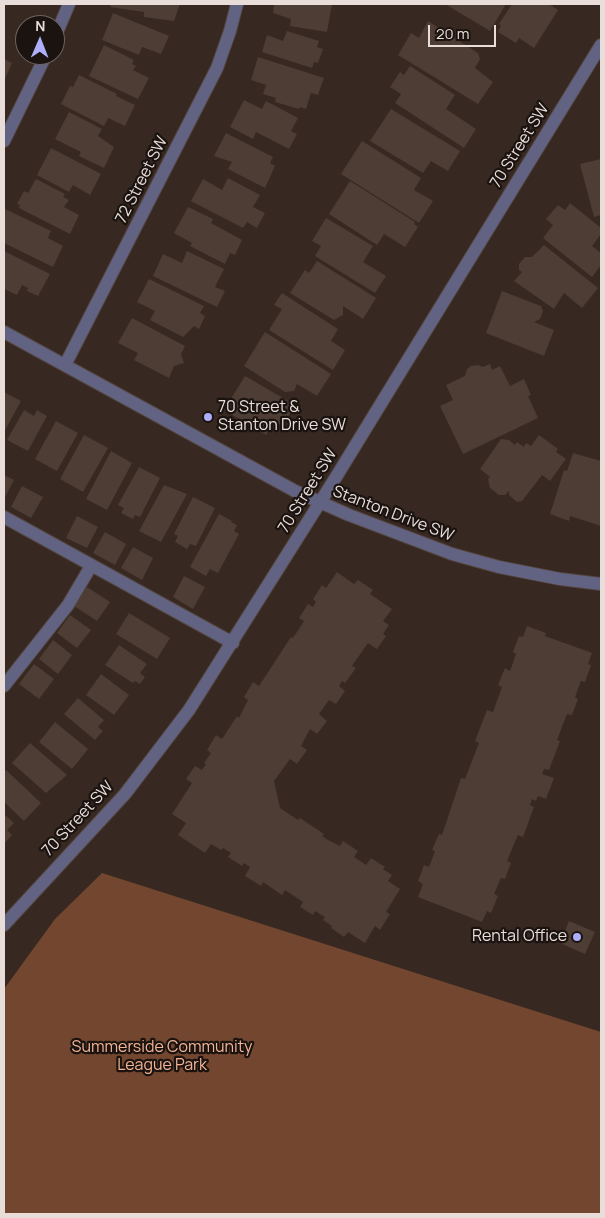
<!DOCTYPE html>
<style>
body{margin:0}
#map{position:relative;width:605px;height:1218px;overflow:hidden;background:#372821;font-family:Manrope,sans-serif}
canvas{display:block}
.frame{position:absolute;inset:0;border:5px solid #e8ddd9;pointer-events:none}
.north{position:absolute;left:15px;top:15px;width:50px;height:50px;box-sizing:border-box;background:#1a130f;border:1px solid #6c6460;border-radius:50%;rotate:1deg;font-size:14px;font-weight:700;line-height:20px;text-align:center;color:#e8ddd9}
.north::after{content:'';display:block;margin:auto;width:18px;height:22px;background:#aeaefa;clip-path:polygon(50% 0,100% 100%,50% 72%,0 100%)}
.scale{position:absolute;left:428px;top:25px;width:68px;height:22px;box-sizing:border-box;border:2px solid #e8ddd9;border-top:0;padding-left:6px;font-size:15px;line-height:18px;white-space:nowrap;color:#e8ddd9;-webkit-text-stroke:4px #1a130f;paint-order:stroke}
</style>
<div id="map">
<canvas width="605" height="1218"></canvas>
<div class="frame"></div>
<div class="north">N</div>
<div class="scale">20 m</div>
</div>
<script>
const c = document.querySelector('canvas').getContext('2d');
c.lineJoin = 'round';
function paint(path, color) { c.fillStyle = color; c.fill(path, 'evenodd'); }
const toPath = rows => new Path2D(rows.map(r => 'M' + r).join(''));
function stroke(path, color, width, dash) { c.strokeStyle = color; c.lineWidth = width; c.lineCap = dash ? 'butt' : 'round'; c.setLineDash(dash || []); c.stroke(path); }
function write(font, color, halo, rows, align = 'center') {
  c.font = font + ' Manrope,sans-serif'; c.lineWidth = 4.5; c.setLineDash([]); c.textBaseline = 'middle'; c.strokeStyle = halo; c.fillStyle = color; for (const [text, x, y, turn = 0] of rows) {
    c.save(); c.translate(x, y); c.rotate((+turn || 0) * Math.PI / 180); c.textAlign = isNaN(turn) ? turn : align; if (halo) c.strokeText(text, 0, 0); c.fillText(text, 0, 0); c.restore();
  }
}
paint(toPath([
 [102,873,601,1032,601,1214,4,1214,4,989,55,919]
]), '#73462f');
paint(toPath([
 [111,4,180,4,174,21,144,17,144,12,110,7],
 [274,4,332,4,327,32,290,26,291,19,273,13],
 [445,4,506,4,490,31],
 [512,4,549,4,558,10,534,48,519,38,516,43,498,32,501,26,499,24],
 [113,13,169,36,161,54,142,47,139,55,102,40],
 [428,21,478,53,480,59,475,68,493,82,478,104,398,55,411,33,419,38],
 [287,31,319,41,317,47,323,49,318,63,314,62,312,68,262,52,267,35,283,41],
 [104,45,134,60,132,64,136,66,133,70,149,78,138,99,89,76],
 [258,57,324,78,318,95,311,93,306,109,300,107,299,109,275,102,276,98,263,94,266,85,251,80],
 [4,59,12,63,4,81],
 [410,66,455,95,446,109,476,129,464,148,395,103,401,94,390,87,400,72,404,75],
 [79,75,117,94,116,96,135,105,125,126,108,118,104,126,61,104,70,86,73,87],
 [244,100,262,109,266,101,298,118,291,131,297,134,289,149,256,132,253,139,230,127],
 [391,109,460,151,448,171,431,161,423,173,370,141],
 [69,112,102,129,98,136,114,147,104,168,79,156,81,152,55,139],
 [226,133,273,157,270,163,275,166,265,188,228,169,232,162,214,156],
 [362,141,421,178,414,190,433,201,419,223,341,174],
 [51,148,101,174,90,195,73,185,69,192,37,175],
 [601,159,601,215,594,217,580,164],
 [228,178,260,195,253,207,265,213,257,228,247,222,243,228,191,201,203,179,222,190],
 [36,179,65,194,63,197,69,200,64,207,79,215,70,234,19,208,20,205,17,204,24,191,28,193],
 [350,181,415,222,414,224,418,227,405,247,384,234,377,245,329,214],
 [570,203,601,228,601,234,592,246,601,253,601,265,592,277,543,238,553,225,546,219,558,205,565,210],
 [188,207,213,219,211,223,242,240,235,255,230,253,225,264,190,246,192,243,174,233],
 [5,209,51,231,48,238,63,246,53,267,4,243],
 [326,218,373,246,363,262,386,276,375,293,315,256,321,246,312,241],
 [544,245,598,288,582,308,564,293,554,309,514,281,522,272,519,270,519,264,525,257,532,257],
 [4,251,50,274,38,296,27,291,28,288,22,285,17,295,4,289],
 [187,251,224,269,215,287,225,291,217,307,153,276,163,254,182,263],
 [317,261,376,298,363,319,343,306,343,315,334,320,290,293,305,270,309,273],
 [149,279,204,306,200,313,205,316,199,329,194,326,183,337,150,320,155,311,137,302],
 [502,291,541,306,543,311,540,319,534,322,554,330,544,356,486,333],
 [282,293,338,329,331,341,345,350,333,370,269,330,282,309,274,305],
 [132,318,185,346,181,354,184,363,174,366,169,378,134,360,138,353,118,343],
 [265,332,331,374,317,396,297,384,294,391,285,392,244,366],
 [490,364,492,370,500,366,510,386,524,379,531,395,528,396,538,418,463,454,440,406,453,400,446,385,465,376,467,369,471,366,478,365,483,367],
 [245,376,295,405,283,425,273,423,266,435,224,410],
 [4,392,21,401,4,432],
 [24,410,34,416,37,410,47,416,28,451,7,440],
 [56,421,78,433,57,471,35,459],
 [84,435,108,448,83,492,60,479],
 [539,435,558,449,556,452,566,459,550,481,542,475,522,501,517,502,509,495,509,491,505,495,499,495,490,488,488,479,490,477,480,469,501,439,509,440,515,445,517,442,524,447,526,443,531,446],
 [111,451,132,463,107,510,86,499],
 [573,453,601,461,601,526,570,516,569,521,550,514,564,470,567,471],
 [139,467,160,478,140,517,135,515,133,519,121,513,124,508,118,505],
 [4,475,14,480,4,499],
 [164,485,187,494,161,542,139,531],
 [22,486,43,497,31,518,11,507],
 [193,497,215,508,196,546,190,544,187,549,175,542,178,536,174,534],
 [219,514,232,521,231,522,237,525,234,531,239,534,218,573,210,569,206,576,190,567],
 [77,516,98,527,87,548,66,538],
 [105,532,126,544,115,565,93,553],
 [133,547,153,558,142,580,121,568],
 [337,572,354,584,358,580,373,590,370,594,392,609,383,621,389,625,383,634,386,636,377,649,368,643,352,666,356,668,345,683,342,681,339,686,345,691,336,704,329,700,319,714,327,721,317,734,310,729,301,746,307,750,297,764,290,759,274,781,280,808,298,820,300,818,324,834,322,836,328,840,340,846,343,841,358,851,354,857,366,865,371,858,385,867,383,869,392,875,388,881,400,889,386,912,390,914,380,930,375,926,365,943,348,932,344,937,331,928,332,926,323,920,325,917,315,911,313,915,300,907,303,902,285,890,282,895,263,882,261,886,245,876,250,867,244,863,242,866,228,857,231,853,223,848,221,850,211,844,205,853,178,835,186,823,172,814,192,783,186,779,195,766,202,770,206,764,204,763,211,753,207,750,216,735,222,739,237,716,239,718,248,700,244,697,253,682,259,686,291,637,293,638,304,621,299,618,308,604,313,607,316,602,313,599,322,585,326,588],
 [184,576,205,587,193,609,173,597],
 [87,587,110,602,97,621,74,606],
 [129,613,170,638,157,659,116,634],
 [70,615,91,630,77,648,57,633],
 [527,626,546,633,545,636,592,653,588,664,591,665,585,682,581,681,575,697,578,699,572,715,567,714,557,740,560,741,549,770,544,769,542,774,554,778,546,799,538,796,536,801,532,799,530,805,534,807,523,837,518,835,507,861,511,863,505,879,501,878,494,894,498,896,491,913,487,911,482,922,418,897,423,884,418,881,424,865,429,867,435,851,432,850,439,834,442,835,461,778,465,779,479,743,475,741,487,710,493,712,502,687,498,685,505,668,510,671,516,654,513,652,519,636,523,637],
 [53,640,72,655,58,674,39,659],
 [119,645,147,664,140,673,145,677,140,684,135,681,133,683,105,665],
 [34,664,54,679,39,699,19,684],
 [101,674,129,695,114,715,86,695],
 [78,698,104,720,98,727,103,731,95,740,64,714],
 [55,722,88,749,72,769,39,742],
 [30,743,67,775,46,793,12,763],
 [6,770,41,803,24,821,4,802,4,773],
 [4,814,14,823,7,830,12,835,4,844],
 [569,921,595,932,585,954,560,943]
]), '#4d3d35');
const minor = toPath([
 [55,37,69,4],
 [4,141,46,55],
 [4,332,295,491,349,515,452,554,499,567,560,579,601,584],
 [65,365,217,68,230,31,237,4],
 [4,517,233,643],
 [4,686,68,605,91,566],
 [4,925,125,794,189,710,336,477,601,45]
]);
stroke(minor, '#53453e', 14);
stroke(minor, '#626383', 12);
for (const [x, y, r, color] of [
 [208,417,5,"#aeaefa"],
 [577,937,5,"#aeaefa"]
]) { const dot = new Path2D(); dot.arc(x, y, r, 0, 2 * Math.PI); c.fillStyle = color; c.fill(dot); stroke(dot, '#1a130f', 2); }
write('16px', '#e8ddd9', '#1a130f', [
 ["70 Street SW",520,146,-58],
 ["72 Street SW",142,180,-63],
 ["70 Street SW",308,491,-58],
 ["Stanton Drive SW",393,514,21],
 ["70 Street SW",78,819,-47]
]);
write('16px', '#e8ddd9', '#1a130f', [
 ["70 Street &",218,408],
 ["Stanton Drive SW",218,426],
 ["Rental Office",567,937,"right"]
], 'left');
write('16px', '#f3b395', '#1a130f', [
 ["Summerside Community",162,1048],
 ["League Park",162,1066]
]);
</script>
